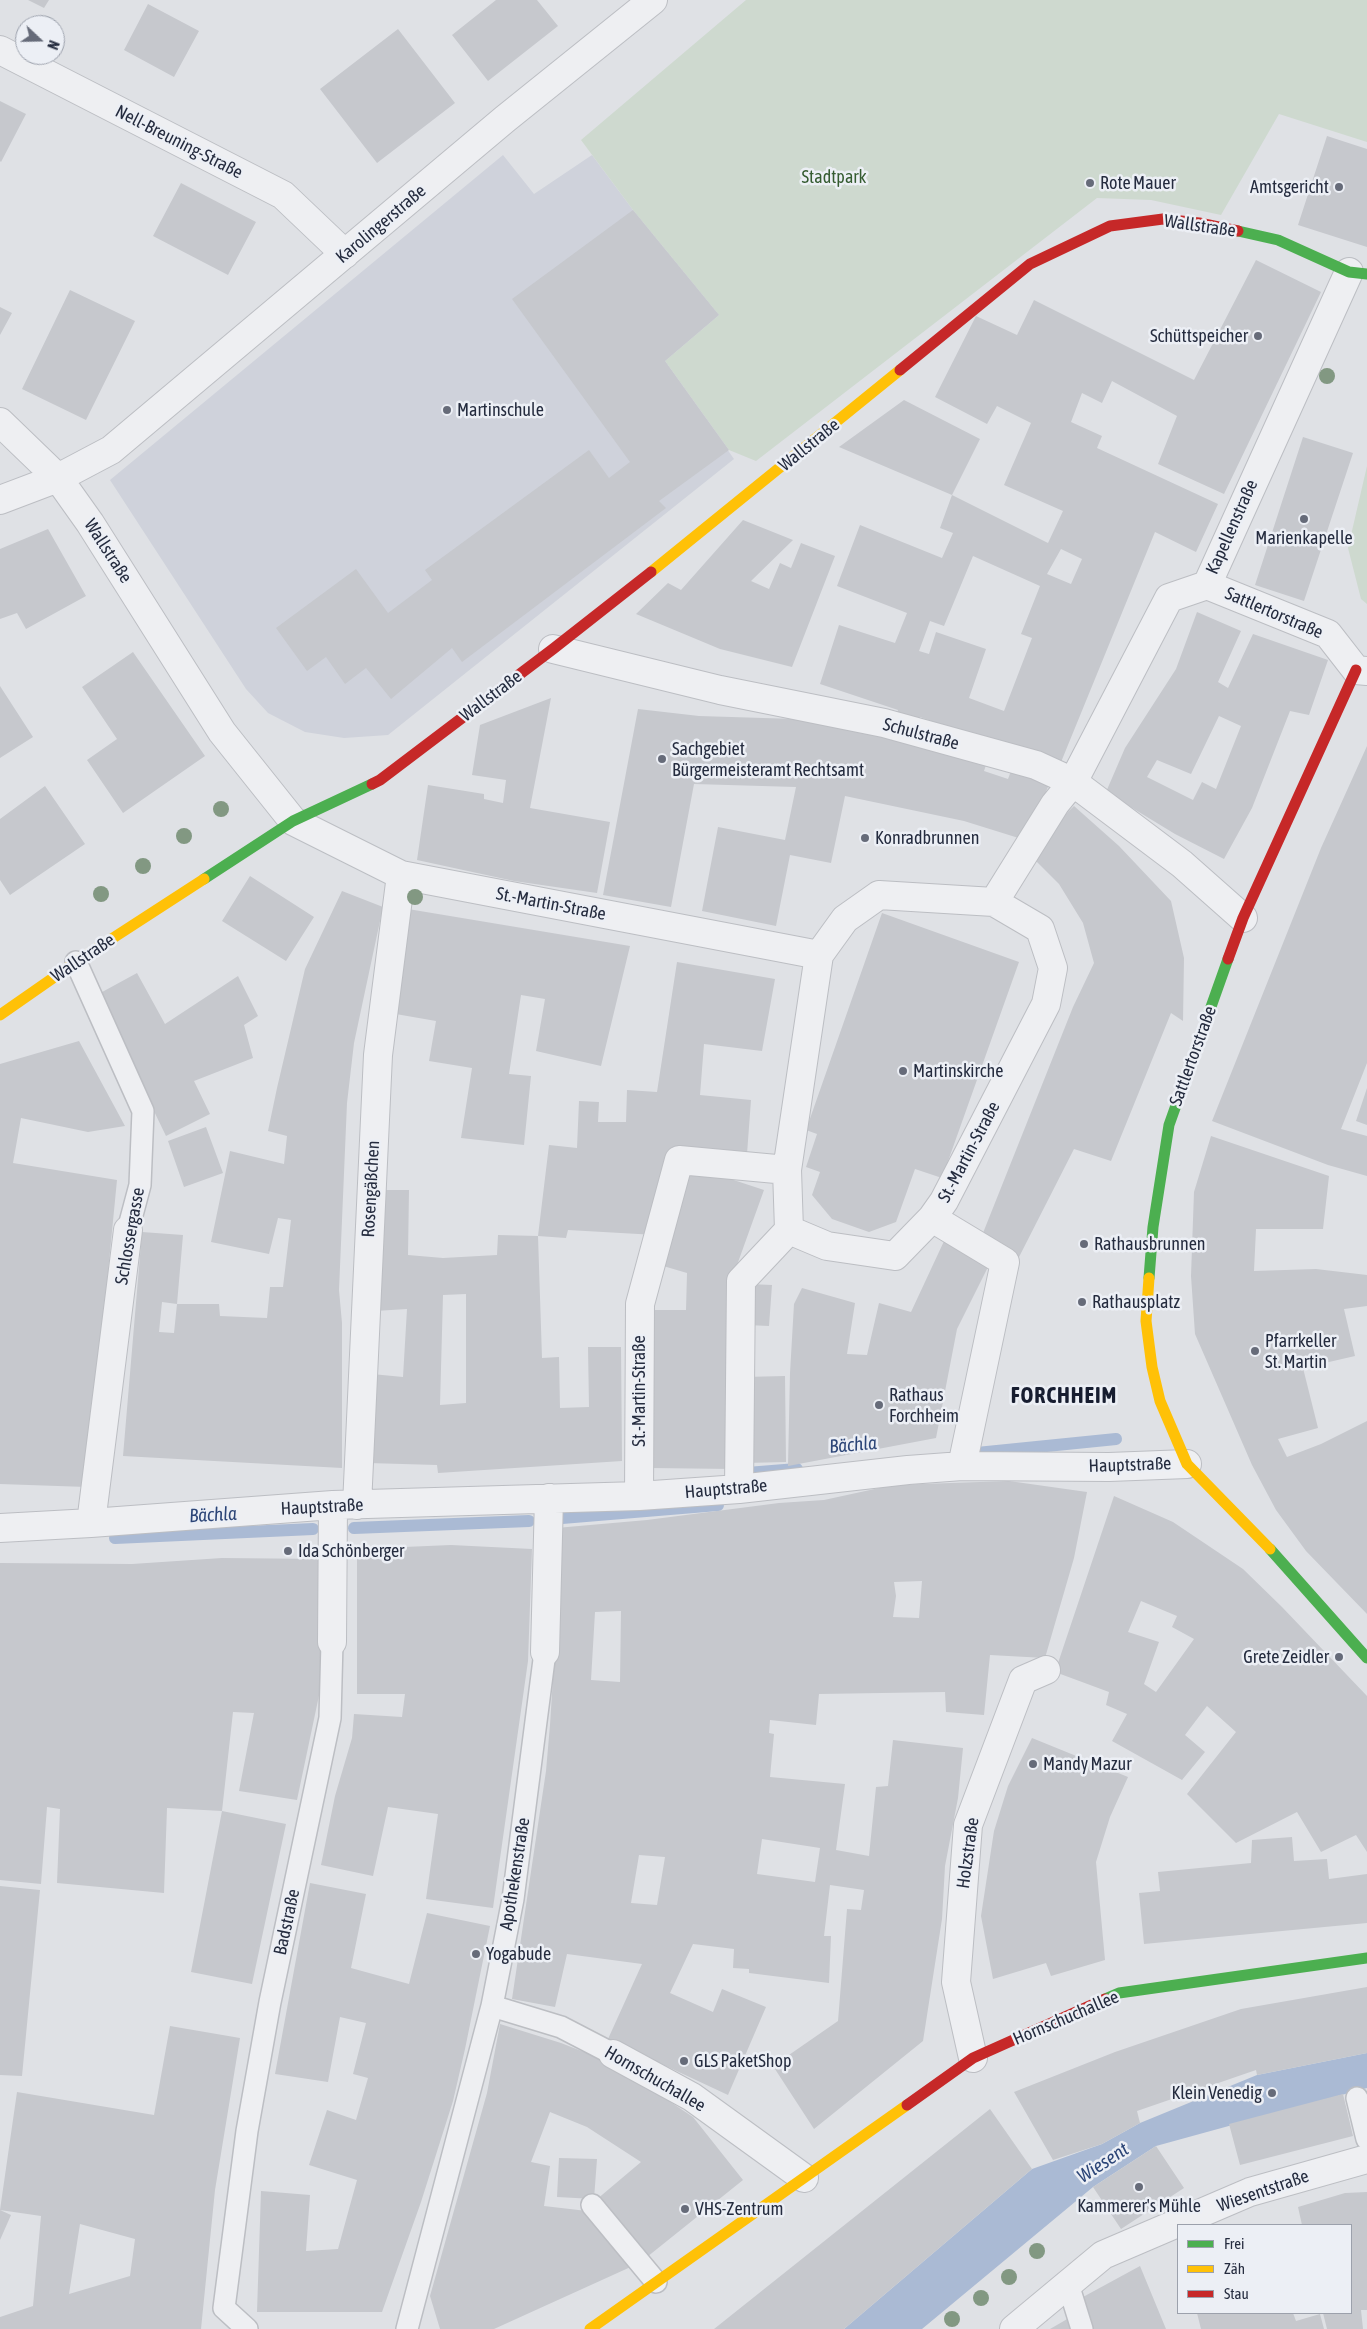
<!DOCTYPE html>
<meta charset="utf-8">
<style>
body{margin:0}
#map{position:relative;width:1367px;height:2329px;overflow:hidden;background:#dfe1e5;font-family:"Asap Condensed",sans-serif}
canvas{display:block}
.legend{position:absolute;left:1177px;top:2224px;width:175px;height:90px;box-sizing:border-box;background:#eceff5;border:1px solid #9ca1ac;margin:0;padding:6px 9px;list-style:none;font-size:15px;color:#252c3f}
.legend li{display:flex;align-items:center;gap:10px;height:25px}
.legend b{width:25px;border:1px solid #9ca1ac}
.north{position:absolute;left:15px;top:15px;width:50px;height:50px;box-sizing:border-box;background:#eceff5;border:1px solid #9ca1ac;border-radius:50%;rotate:111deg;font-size:14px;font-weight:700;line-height:20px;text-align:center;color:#252c3f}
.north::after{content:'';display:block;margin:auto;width:18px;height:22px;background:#666b79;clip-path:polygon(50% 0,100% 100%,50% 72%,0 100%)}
</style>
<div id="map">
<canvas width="1367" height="2329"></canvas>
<ul class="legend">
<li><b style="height:6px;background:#4caf50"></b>Frei</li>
<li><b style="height:6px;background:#ffc107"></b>Zäh</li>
<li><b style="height:6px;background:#c62828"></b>Stau</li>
</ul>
<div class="north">N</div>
</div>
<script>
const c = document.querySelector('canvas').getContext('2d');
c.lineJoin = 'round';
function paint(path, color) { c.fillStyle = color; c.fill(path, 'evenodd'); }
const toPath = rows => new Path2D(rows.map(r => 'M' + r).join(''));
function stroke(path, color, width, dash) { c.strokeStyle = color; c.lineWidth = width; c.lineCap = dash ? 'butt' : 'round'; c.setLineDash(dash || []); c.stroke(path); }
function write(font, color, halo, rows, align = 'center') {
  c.font = font + ' "Asap Condensed",sans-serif'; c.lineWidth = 5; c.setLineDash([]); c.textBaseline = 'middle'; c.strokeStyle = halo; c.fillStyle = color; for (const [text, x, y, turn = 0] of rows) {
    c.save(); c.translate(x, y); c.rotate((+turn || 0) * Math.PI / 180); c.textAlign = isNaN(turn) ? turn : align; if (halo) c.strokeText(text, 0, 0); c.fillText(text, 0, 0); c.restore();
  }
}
paint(toPath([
 [503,155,534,194,592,155,633,210,719,315,665,361,734,459,388,735,344,738,305,732,268,713,246,689,110,480]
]), '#cfd2db');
paint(toPath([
 [746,0,1367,0,1367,142,1279,114,1221,215,1151,200,1097,198,756,461,729,450,665,361,719,315,633,210,581,140],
 [1367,466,1367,604,1361,599,1348,548]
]), '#ced9cf');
paint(toPath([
 [1367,2053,1367,2088,1156,2146,1093,2187,922,2329,844,2329,1032,2169,1102,2144,1140,2123,1257,2075]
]), '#aabad4');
stroke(toPath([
 [967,1454,1116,1439],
 [747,1473,797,1469],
 [562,1518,718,1505],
 [354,1528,529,1521],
 [115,1538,313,1529]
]), '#aabad4', 12);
paint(toPath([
 [28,0,49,0,44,8],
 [496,0,537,0,558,26,488,81,452,35],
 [148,4,199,31,174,77,124,50],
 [398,29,455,103,377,163,320,89],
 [0,101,26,114,1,162,0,161],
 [1327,136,1367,149,1367,247,1298,225],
 [181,183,256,222,228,275,153,236],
 [633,210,719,315,665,361,729,450,659,501,666,508,462,662,452,648,391,699,366,668,345,684,326,657,307,671,276,628,356,569,388,613,432,580,425,570,589,450,609,478,630,462,512,299],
 [1256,260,1321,292,1224,494,1158,464,1177,416,1112,381,1102,403,1082,393,1071,422,1102,436,1097,448,1218,504,1196,552,1155,532,1059,767,920,717,912,743,987,762,984,771,1008,779,1011,771,1051,780,1025,840,964,821,845,796,831,863,790,855,776,926,702,911,718,827,785,840,796,787,694,784,671,907,603,895,638,709,699,716,796,719,890,737,898,710,820,684,839,625,895,643,907,613,837,586,860,525,942,558,953,533,940,528,952,495,1048,543,1063,511,1004,485,1031,423,997,406,987,424,935,397,976,316,1017,335,1034,300,1194,380],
 [1061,549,1082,559,1071,584,1047,574],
 [973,556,1040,586,1021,634,1032,638,1004,711,969,698,986,649,936,632,929,654,919,651,930,621,944,626],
 [70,290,135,321,86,420,22,389],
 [0,307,12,313,0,335],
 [904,400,980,439,952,495,839,447],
 [1303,437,1353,453,1304,601,1255,585],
 [743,520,793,540,751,581,769,589,780,563,791,568,801,543,835,556,792,667,720,649,636,614,668,583,681,590],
 [48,529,86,596,26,629,17,613,0,619,0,549],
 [1197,612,1241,631,1218,682,1228,688,1253,634,1328,660,1309,715,1290,711,1252,808,1224,859,1175,834,1106,792,1125,748,1176,669],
 [1219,716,1241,726,1216,789,1202,782,1193,800,1147,777,1157,760,1191,774],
 [133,652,205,756,123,813,87,760,117,739,82,687],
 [0,686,33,737,0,758],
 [551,698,530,808,610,822,597,893,514,881,417,860,428,785,484,794,484,799,503,803,506,780,472,775,480,725],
 [1367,746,1367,1063,1341,1129,1367,1136,1367,1176,1328,1165,1212,1121,1321,848],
 [45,786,85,844,10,895,0,880,0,819],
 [1074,806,1119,846,1171,901,1184,958,1183,1021,1171,1013,1111,1161,1074,1149,1018,1259,979,1243,1073,1007,1094,963,1083,923,1059,884,1027,852],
 [250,876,314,917,286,961,222,921],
 [342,891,383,907,354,1043,347,1103,339,1290,342,1323,342,1468,123,1456,142,1232,183,1235,177,1304,162,1302,159,1332,174,1333,177,1304,219,1304,220,1316,267,1318,270,1287,283,1287,291,1220,278,1218,269,1254,211,1242,230,1151,284,1164,287,1136,268,1131,277,1088,305,969],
 [408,909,630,946,601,1066,536,1051,545,999,521,995,509,1074,531,1076,524,1145,461,1138,472,1068,429,1061,436,1021,390,1013],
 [882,913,1019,962,942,1178,915,1169,896,1222,869,1232,832,1219,812,1195,820,1172,806,1167,817,1134,806,1130],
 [677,962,775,979,762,1051,704,1044,700,1095,751,1100,747,1154,667,1156,656,1235,568,1230,566,1238,538,1236,549,1145,577,1148,579,1101,599,1102,598,1122,626,1122,627,1090,657,1092],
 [137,973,165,1024,238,976,258,1016,244,1025,253,1058,194,1081,210,1114,166,1136,136,1074,93,997],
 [79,1041,125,1126,88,1132,21,1118,13,1163,117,1180,87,1487,0,1484,0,1064],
 [1367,1088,1367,1125,1356,1121],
 [206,1127,223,1173,184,1187,168,1141],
 [1211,1136,1329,1176,1323,1229,1256,1229,1254,1271,1316,1269,1367,1275,1367,1306,1344,1309,1355,1356,1303,1368,1318,1428,1278,1439,1287,1457,1321,1444,1367,1421,1367,1614,1306,1551,1276,1510,1252,1465,1195,1334,1191,1276,1194,1192],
 [688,1165,764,1190,732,1279,733,1469,651,1468,653,1310,686,1310,687,1273,653,1263],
 [378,1190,409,1190,408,1255,443,1258,497,1255,498,1235,538,1236,542,1358,559,1357,560,1408,589,1407,588,1347,621,1347,622,1461,438,1473,437,1465,368,1463,372,1374,403,1377,407,1309,375,1311],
 [466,1294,466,1403,440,1405,443,1295],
 [945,1239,992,1259,957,1329,936,1438,788,1466,790,1373,794,1304,802,1288,855,1303,847,1354,867,1355,879,1303,911,1312],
 [749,1284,772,1285,769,1326,747,1325],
 [785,1376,786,1462,745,1463,744,1377],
 [1009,1481,1087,1492,1074,1558,1045,1658,990,1655,984,1715,946,1712,945,1692,819,1694,816,1725,770,1720,769,1733,774,1734,770,1777,845,1784,836,1850,869,1856,876,1787,888,1786,893,1740,963,1748,958,1798,945,1866,942,1919,923,2041,814,2129,773,2066,838,2021,847,1909,861,1910,864,1890,830,1885,824,1936,831,1936,829,1983,749,1973,749,1969,733,1968,734,1949,693,1944,670,1993,713,2012,722,1989,766,2007,728,2095,608,2039,642,1964,567,1954,555,2007,512,1999,546,1771,550,1725,557,1615,556,1528,647,1520,779,1503,824,1500,893,1485],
 [922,1581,919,1618,893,1617,896,1596,894,1582],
 [621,1611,620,1682,591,1680,595,1612],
 [762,1839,820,1848,815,1882,757,1874],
 [639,1855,665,1857,657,1905,631,1903],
 [1114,1496,1173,1522,1243,1569,1282,1607,1367,1696,1367,1852,1356,1835,1321,1852,1297,1812,1236,1843,1187,1794,1236,1732,1207,1706,1185,1735,1205,1752,1182,1780,1112,1741,1127,1714,1106,1705,1109,1692,1055,1672],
 [1141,1601,1177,1616,1172,1627,1194,1639,1156,1692,1144,1684,1159,1642,1128,1632],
 [451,1545,532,1549,528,1661,493,1908,426,1899,438,1814,388,1807,373,1876,321,1865,335,1796,352,1738,354,1714,402,1717,405,1694,357,1694,357,1549],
 [222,1558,324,1559,321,1686,297,1800,239,1791,254,1713,233,1712,222,1811,286,1824,252,1984,191,1972,222,1811,167,1808,164,1893,57,1883,60,1809,47,1807,41,1884,0,1880,0,1563,132,1564],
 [1032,1738,1128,1777,1110,1817,1096,1862,1105,1960,1051,1976,1046,1963,993,1979,981,1916,994,1831,1008,1786],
 [1292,1837,1294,1861,1327,1859,1329,1879,1367,1874,1367,1923,1144,1944,1139,1893,1160,1891,1158,1872,1251,1863,1252,1840],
 [310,1883,366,1894,351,1968,409,1984,427,1913,490,1926,465,2049,453,2101,421,2202,382,2312,257,2312,261,2191,310,2195,306,2251,338,2249,357,2180,309,2165,327,2110,356,2120,368,2078,353,2074,366,2023,340,2017,328,2082,275,2074],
 [0,1886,40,1890,22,2076,0,2075],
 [1367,1987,1367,2053,1257,2075,1256,2070,1137,2111,1140,2123,1102,2144,1053,2160,1014,2092,1115,2052,1241,2009],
 [500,2024,561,2043,612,2063,693,2117,743,2180,642,2261,596,2200,641,2162,587,2127,550,2112,531,2162,550,2166,544,2206,587,2211,635,2265,494,2329,440,2329,430,2296,487,2093],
 [170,2026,240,2038,215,2190,201,2329,0,2329,0,2317,33,2306,41,2216,0,2210,17,2092,154,2115],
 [80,2224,135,2239,130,2276,69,2294],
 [1343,2094,1353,2136,1240,2165,1229,2124],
 [990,2109,1032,2169,844,2329,714,2329],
 [1156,2146,1184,2188,1121,2229,1093,2187],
 [559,2158,597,2159,594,2199,557,2197],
 [1367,2192,1367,2310,1361,2310,1363,2329,1327,2329,1323,2313,1351,2313,1351,2225,1302,2225,1298,2207,1345,2193],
 [0,2210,11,2215,0,2240],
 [1140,2266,1166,2329,1093,2329,1083,2297],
 [1197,2313,1293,2313,1296,2321,1320,2314,1324,2329,1201,2329],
 [1069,2318,1072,2329,1050,2329]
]), '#c6c8cd');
const lane = toPath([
 [76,962,143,1111,140,1185,128,1230],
 [492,2006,561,2027,613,2054],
 [1357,2098,1367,2139],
 [592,2205,656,2282],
 [1068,2284,1082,2329],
 [247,2329,224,2308,247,2131,270,2002,330,1718,332,1642],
 [407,2329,492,2006,513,1899,545,1652]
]);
const street = toPath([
 [0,50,283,195,345,254],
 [0,422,58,478,90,523,222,732,293,821,401,875,819,955],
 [0,500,58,478,111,450,505,119,653,0],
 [1207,585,1328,634,1356,670,1367,671],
 [553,649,720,690,884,723,1036,765,1073,782,1182,864,1243,918],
 [879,895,994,902,1040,929,1053,968,1046,1004,944,1201,932,1218,895,1256,827,1246,789,1230,787,1170,819,955,845,919,879,895],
 [994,902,1055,804,1073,782,1169,598,1207,585,1349,272],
 [932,1218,1005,1262,962,1466],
 [739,1489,741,1281,789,1230],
 [639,1496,640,1304,679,1160,787,1170],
 [357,1505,378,1055,401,875],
 [91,1523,128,1230],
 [0,1528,91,1523,333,1505,639,1496,739,1489,908,1470,962,1466,1109,1467,1187,1464],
 [332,1642,333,1505],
 [545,1652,549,1498],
 [613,2054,692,2097,804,2178],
 [973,2058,956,1982,968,1825,1023,1680,1046,1670],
 [1014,2329,1103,2255,1250,2192,1367,2159]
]);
stroke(lane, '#bcbec3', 24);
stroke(street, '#bcbec3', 30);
stroke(lane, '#eeeff2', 21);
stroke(street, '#eeeff2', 28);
stroke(toPath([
 [1238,231,1278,240,1349,272,1367,274],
 [204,879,293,821,372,784],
 [1149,1278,1153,1227,1169,1125,1228,959],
 [1270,1549,1367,1658],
 [1105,1999,1119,1993,1367,1958]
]), '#4caf50', 11);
stroke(toPath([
 [651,572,900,370],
 [0,1015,76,962,204,879],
 [1149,1278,1146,1321,1152,1367,1160,1401,1187,1464,1270,1549],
 [590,2329,907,2105]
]), '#ffc107', 11);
stroke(toPath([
 [900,370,1030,264,1110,226,1163,219,1199,223,1238,231],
 [372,784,380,780,553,649,651,572],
 [1228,959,1243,918,1356,670],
 [907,2105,973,2058,1105,1999]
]), '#c62828', 11);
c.fillStyle = '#829882';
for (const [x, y] of [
 [1327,376],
 [221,809],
 [184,836],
 [143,866],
 [101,894],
 [415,897],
 [1037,2251],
 [1009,2277],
 [981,2298],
 [952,2319]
]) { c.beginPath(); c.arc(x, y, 8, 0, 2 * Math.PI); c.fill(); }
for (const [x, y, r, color] of [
 [1090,183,5,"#666b79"],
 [1339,187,5,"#666b79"],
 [1258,336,5,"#666b79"],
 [447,410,5,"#666b79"],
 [1304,519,5,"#666b79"],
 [662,759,5,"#666b79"],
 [865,838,5,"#666b79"],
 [903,1071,5,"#666b79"],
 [1084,1244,5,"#666b79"],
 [1082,1302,5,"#666b79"],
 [1255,1351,5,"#666b79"],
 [879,1405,5,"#666b79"],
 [288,1551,5,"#666b79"],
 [1339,1657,5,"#666b79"],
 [1033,1764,5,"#666b79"],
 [476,1954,5,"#666b79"],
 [684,2061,5,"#666b79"],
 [1272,2093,5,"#666b79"],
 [1139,2187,5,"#666b79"],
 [685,2209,5,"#666b79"]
]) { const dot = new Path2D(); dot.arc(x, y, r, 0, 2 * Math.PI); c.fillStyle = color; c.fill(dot); stroke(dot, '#eceff5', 2); }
write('18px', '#252c3f', '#eceff5', [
 ["Nell-Breuning-Straße",179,142,27],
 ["Karolingerstraße",381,224,-40],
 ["Wallstraße",1200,226,8],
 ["Wallstraße",809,445,-39],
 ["Kapellenstraße",1232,527,-66],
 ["Wallstraße",108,551,57],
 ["Sattlertorstraße",1274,613,23],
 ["Wallstraße",491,696,-37],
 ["Schulstraße",921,734,15],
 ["St.-Martin-Straße",551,904,11],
 ["Wallstraße",83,958,-34],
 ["Sattlertorstraße",1193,1056,-70],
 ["St.-Martin-Straße",969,1152,-62],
 ["Rosengäßchen",371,1189,-87],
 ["Schlossergasse",130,1236,-80],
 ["St.-Martin-Straße",639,1391,-90],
 ["Hauptstraße",1130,1465,-2],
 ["Hauptstraße",726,1489,-5],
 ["Hauptstraße",322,1507,-3],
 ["Holzstraße",968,1853,-82],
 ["Apothekenstraße",515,1874,-81],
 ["Badstraße",287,1922,-78],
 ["Hornschuchallee",1066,2018,-23],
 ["Hornschuchallee",655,2079,30],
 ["Wiesentstraße",1263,2191,-19]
]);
write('18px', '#355c31', '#eceff5', [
 ["Stadtpark",834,177]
]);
write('18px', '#252c3f', '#eceff5', [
 ["Rote Mauer",1100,183],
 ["Amtsgericht",1329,187,"right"],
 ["Schüttspeicher",1248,336,"right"],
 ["Martinschule",457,410],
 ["Marienkapelle",1304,538,"center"],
 ["Sachgebiet",672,749],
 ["Bürgermeisteramt Rechtsamt",672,770],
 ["Konradbrunnen",875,838],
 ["Martinskirche",913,1071],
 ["Rathausbrunnen",1094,1244],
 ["Rathausplatz",1092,1302],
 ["Pfarrkeller",1265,1341],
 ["St. Martin",1265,1362],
 ["Rathaus",889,1395],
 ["Forchheim",889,1416],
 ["Ida Schönberger",298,1551],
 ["Grete Zeidler",1329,1657,"right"],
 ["Mandy Mazur",1043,1764],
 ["Yogabude",486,1954],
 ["GLS PaketShop",694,2061],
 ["Klein Venedig",1262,2093,"right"],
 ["Kammerer's Mühle",1139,2206,"center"],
 ["VHS-Zentrum",695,2209]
], 'left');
write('italic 19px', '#2c4577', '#eceff5', [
 ["Bächla",853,1445,-5],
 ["Bächla",213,1515,-3],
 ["Wiesent",1103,2163,-33]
]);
c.letterSpacing = '1px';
write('bold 22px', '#171d30', '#eceff5', [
 ["FORCHHEIM",1064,1396]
]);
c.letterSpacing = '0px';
</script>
